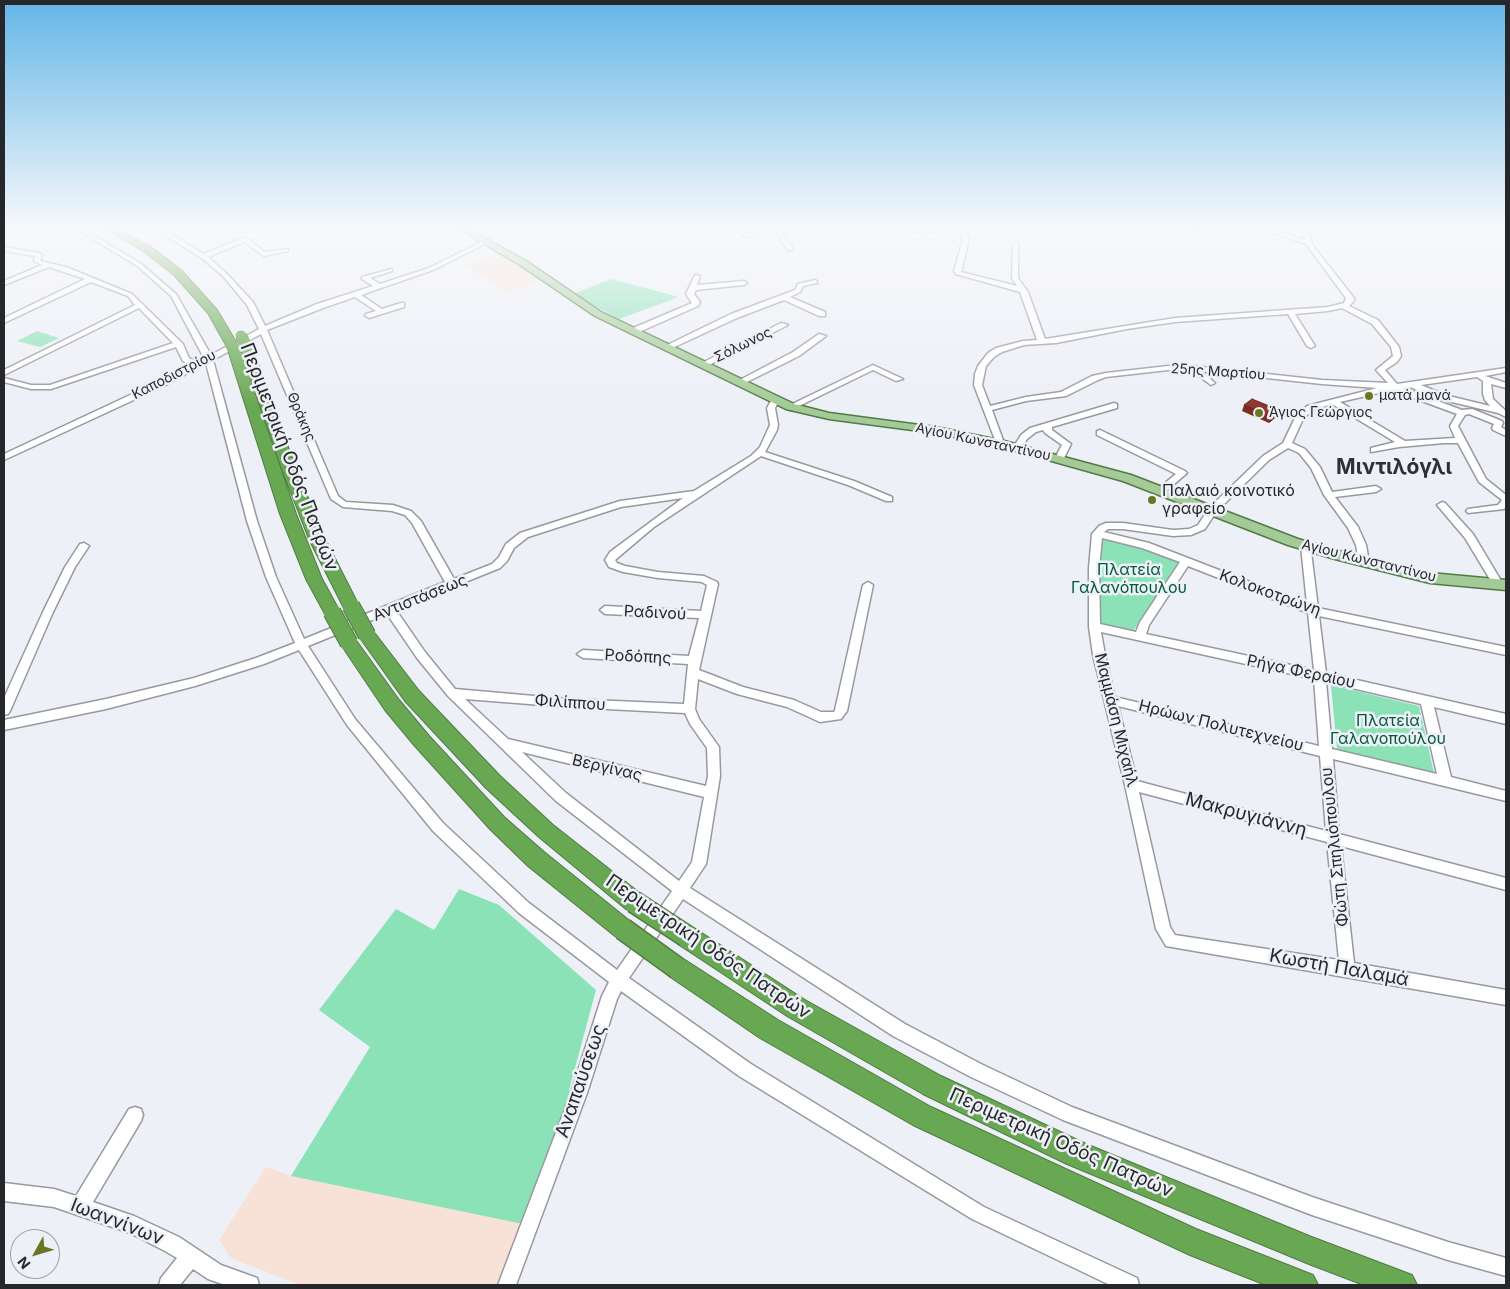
<!DOCTYPE html>
<meta charset="utf-8">
<style>
body{margin:0}
#map{position:relative;width:1510px;height:1289px;overflow:hidden;background:#eef0f7;font-family:Inter,sans-serif}
canvas{display:block}
.frame{position:absolute;inset:0;border:5px solid #26272a;pointer-events:none}
.north{position:absolute;left:10px;top:1229px;width:50px;height:50px;box-sizing:border-box;background:#eef0f7;border:1px solid #9ea0a5;border-radius:50%;rotate:231deg;font-size:14px;font-weight:700;line-height:20px;text-align:center;color:#26272a}
.north::after{content:'';display:block;margin:auto;width:18px;height:22px;background:#6b7622;clip-path:polygon(50% 0,100% 100%,50% 72%,0 100%)}
</style>
<div id="map">
<canvas width="1510" height="1289"></canvas>
<div class="frame"></div>
<div class="north">N</div>
</div>
<script>
const c = document.querySelector('canvas').getContext('2d');
c.lineJoin = 'round';
function paint(path, color) { c.fillStyle = color; c.fill(path, 'evenodd'); }
const toPath = rows => new Path2D(rows.map(r => 'M' + r).join(''));
function stroke(path, color, width, dash) { c.strokeStyle = color; c.lineWidth = width; c.lineCap = dash ? 'butt' : 'round'; c.setLineDash(dash || []); c.stroke(path); }
function write(font, color, halo, rows, align = 'center') {
  c.font = font + ' Inter,sans-serif'; c.lineWidth = 5; c.setLineDash([]); c.textBaseline = 'middle'; c.strokeStyle = halo; c.fillStyle = color; for (const [text, x, y, turn = 0] of rows) {
    c.save(); c.translate(x, y); c.rotate((+turn || 0) * Math.PI / 180); c.textAlign = isNaN(turn) ? turn : align; if (halo) c.strokeText(text, 0, 0); c.fillText(text, 0, 0); c.restore();
  }
}
paint(toPath([
 [500,252,522,265,544,280,507,292,467,266,477,260],
 [266,1167,291,1176,525,1224,500,1285,300,1285,231,1258,219,1240]
]), '#f8e1d6');
paint(toPath([
 [611,279,679,297,619,319,573,294],
 [37,331,59,338,40,347,17,341],
 [1098,535,1180,562,1133,631,1100,624],
 [1331,685,1419,706,1434,773,1337,749],
 [459,889,499,905,596,990,569,1090,573,1091,523,1224,291,1176,370,1047,319,1010,396,909,434,930]
]), '#8be2b6');
const minor = toPath([
 [5,226,12,226,4,231,5,226],
 [71,226,78,226,140,263,176,294,211,355,259,329,247,305,223,276,203,259,151,226,158,226,204,254,245,237,265,252,288,249,288,251,264,256,244,242,208,257,227,274,253,302,265,326,317,304,373,286,362,279,362,277,392,269,392,271,370,278,380,284,429,268,483,241,487,241,487,243,433,270,361,295,382,309,401,303,404,303,404,307,369,318,365,316,366,314,376,311,355,297,323,308,267,330,338,496,346,502,393,505,411,511,421,521,454,579,492,564,499,557,506,544,520,533,620,501,694,491,751,456,760,447,770,425,767,408,772,399,778,399,779,401,775,408,778,425,777,430,765,452,854,481,892,497,892,501,886,501,848,485,761,456,654,527,615,560,617,563,625,566,658,572,704,576,717,582,718,584,699,670,743,687,794,700,821,712,834,712,835,710,863,585,868,582,873,585,847,711,841,719,820,722,787,707,737,694,698,679,695,709,699,719,719,747,720,776,706,864,690,888,905,1024,983,1065,1072,1107,1312,1197,1448,1242,1506,1258,1506,1276,1448,1260,1312,1215,1063,1120,971,1077,893,1036,683,899,629,978,751,1064,984,1207,1137,1278,1139,1285,1110,1285,972,1219,739,1076,621,991,617,999,587,1093,516,1285,498,1285,571,1093,602,996,609,982,519,913,433,831,347,725,299,650,264,664,195,686,106,709,4,730,4,720,106,699,194,678,256,658,295,643,266,577,247,521,206,363,166,385,4,460,4,454,160,381,191,365,183,361,176,347,51,389,31,389,4,382,4,378,31,385,50,385,173,343,139,308,4,375,4,370,135,305,128,296,91,282,4,323,4,318,85,279,49,267,4,285,4,281,42,265,34,261,35,256,4,251,4,247,39,253,42,255,40,261,66,267,132,294,183,344,189,358,197,362,204,358,171,296,136,265,71,226],
 [261,334,331,499,343,507,392,511,405,515,412,523,445,582,304,639,276,577,257,521,213,360,261,334],
 [683,498,610,552,605,560,609,567,623,572,658,578,702,582,707,585,701,611,605,606,600,610,605,614,699,618,689,656,583,650,577,654,583,658,688,664,684,704,568,699,455,689,425,652,396,610,500,568,507,561,514,548,528,537,621,507,683,498],
 [387,614,417,658,448,696,556,801,672,891,617,970,529,903,443,823,355,719,308,646,387,614],
 [465,699,568,707,685,713,690,724,707,748,708,776,706,786,508,739,465,699],
 [522,752,704,797,692,862,679,881,566,793,522,752],
 [487,226,493,226,492,235,477,240,477,238,487,233,487,226],
 [766,226,779,226,779,229,793,249,792,250,788,250,773,229,773,226,748,237,743,236,766,226],
 [876,226,892,226,924,229,966,226,964,228,969,239,961,272,1017,286,1012,278,1013,244,1018,243,1018,278,1028,292,1045,339,1175,318,1328,307,1344,303,1346,298,1306,244,1254,226,1262,226,1305,240,1300,226,1306,226,1313,246,1354,298,1354,301,1349,306,1378,320,1399,347,1401,356,1397,362,1385,370,1397,384,1506,368,1506,372,1485,376,1506,383,1506,388,1491,384,1493,399,1506,411,1506,417,1498,413,1439,399,1410,387,1403,388,1462,410,1472,409,1502,421,1503,423,1501,427,1506,430,1506,436,1493,430,1492,428,1494,424,1469,414,1465,415,1458,426,1486,479,1506,495,1506,507,1504,509,1468,513,1466,511,1468,509,1498,505,1502,500,1479,482,1458,443,1444,443,1399,447,1371,452,1371,448,1395,442,1332,404,1313,410,1303,419,1292,443,1305,449,1320,467,1332,492,1376,486,1381,489,1376,492,1335,497,1358,527,1366,545,1369,562,1368,564,1364,565,1359,562,1356,545,1348,528,1324,495,1311,468,1299,453,1288,448,1269,460,1216,512,1205,529,1191,535,1173,536,1123,529,1108,529,1104,532,1149,543,1307,604,1301,546,1302,544,1310,544,1318,608,1506,647,1506,655,1319,616,1326,673,1506,714,1506,724,1434,707,1451,777,1506,791,1506,801,1333,759,1339,834,1506,878,1506,890,1341,846,1354,963,1506,990,1506,1005,1166,946,1156,929,1125,785,1093,655,1089,627,1089,568,1092,534,1099,526,1106,523,1123,523,1173,530,1189,529,1198,525,1209,508,1263,456,1283,443,1295,418,1307,406,1377,388,1322,384,1202,371,1215,383,1211,385,1191,370,1168,370,1106,377,1098,380,1066,396,1026,401,992,410,1004,443,1003,445,997,445,974,385,975,374,978,366,988,353,996,348,1023,341,1037,340,1020,292,956,274,954,271,963,239,958,229,924,233,876,226],
 [1342,308,1372,324,1391,347,1393,356,1376,370,1388,383,1322,380,1193,366,1168,366,1106,373,1092,376,1061,392,1026,397,990,406,982,385,986,366,994,357,1002,352,1024,345,1056,343,1127,329,1175,322,1288,314,1307,346,1311,348,1315,346,1295,314,1328,311,1342,308],
 [1477,377,1483,381,1483,394,1485,400,1490,406,1445,395,1421,385,1477,377],
 [1392,390,1457,414,1450,426,1455,438,1405,441,1340,402,1392,390],
 [1102,538,1142,548,1180,562,1140,622,1136,632,1100,624,1099,568,1102,538],
 [1188,566,1308,613,1314,670,1146,634,1149,625,1188,566],
 [1101,632,1314,679,1319,746,1115,697,1105,655,1101,632],
 [1326,682,1421,704,1437,774,1332,749,1326,682],
 [1118,706,1320,756,1326,831,1137,781,1118,706],
 [1139,792,1327,842,1339,960,1175,935,1170,927,1139,792],
 [1142,226,1157,227,1247,226,1244,228,1181,231,1157,231,1142,226],
 [695,275,700,276,697,285,744,281,747,283,744,285,696,290,694,294,700,302,698,306,637,333,631,333,631,329,692,303,686,294,695,275],
 [815,280,817,281,817,283,803,286,800,292,790,297,825,312,825,316,819,316,784,300,737,318,668,350,661,348,731,314,795,290,798,284,815,280],
 [781,323,788,325,705,367,698,365,781,323],
 [819,334,826,336,799,356,741,385,734,383,793,352,819,334],
 [873,365,903,379,896,381,873,370,793,409,790,410,786,407,873,365],
 [1114,403,1117,404,1117,408,1052,427,1052,430,1071,444,1063,460,1060,461,1055,458,1062,445,1045,433,1043,430,1036,432,1027,439,1020,450,1017,451,1013,448,1021,435,1030,428,1114,403],
 [1100,430,1185,471,1187,473,1165,492,1159,492,1159,488,1176,474,1097,435,1097,431,1100,430],
 [1442,502,1445,503,1473,534,1503,584,1502,586,1494,586,1465,538,1437,505,1442,502],
 [84,543,89,546,75,567,53,612,10,711,8,714,4,715,4,698,43,612,65,567,80,544,84,543],
 [135,1107,141,1109,143,1115,141,1121,93,1202,134,1216,179,1237,221,1265,257,1278,259,1285,225,1285,208,1279,193,1269,180,1285,159,1285,161,1278,177,1258,165,1251,130,1233,54,1207,4,1201,4,1183,54,1189,76,1196,129,1109,135,1107]
]);
const major = toPath([
 [454,226,463,226,526,261,601,312,794,404,829,413,935,427,1004,441,1131,475,1298,539,1343,552,1430,573,1506,580,1506,590,1430,583,1335,559,1288,545,1123,481,998,446,935,433,829,419,786,409,595,316,520,265,454,226]
]);
const highway = toPath([
 [102,226,113,226,154,249,182,271,217,310,236,342,234,345,226,345,208,313,174,275,146,253,102,226],
 [245,340,251,344,296,469,325,539,359,606,357,610,351,612,345,610,309,539,282,469,239,344,245,340],
 [234,346,240,350,296,514,322,579,340,612,338,616,332,618,326,616,324,612,306,579,280,514,228,350,234,346],
 [367,629,373,631,419,691,500,776,553,825,642,895,645,902,642,909,634,912,626,909,539,837,486,788,405,701,358,635,361,631,367,629],
 [349,637,355,639,399,700,429,736,504,817,544,852,631,922,634,929,631,936,623,940,615,936,528,866,490,829,415,746,385,710,340,643,343,639,349,637],
 [686,925,694,928,805,1000,941,1076,1086,1144,1309,1236,1412,1275,1417,1285,1364,1285,1309,1264,1067,1164,923,1094,787,1016,678,944,675,936,678,928,686,925],
 [677,957,685,960,778,1020,931,1107,1196,1229,1313,1275,1318,1285,1266,1285,1190,1255,913,1125,760,1038,669,976,665,968,669,960,677,957]
]);
stroke(minor, '#9899a0', 3);
stroke(major, '#517b44', 3);
stroke(highway, '#517b44', 2);
paint(minor, '#fff');
paint(major, '#a4cb97');
paint(highway, '#68a852');
const highwayBridgeFar2 = toPath([
 [241,336,245,344],
 [230,342,234,350]
]);
const highwayBridgeFar1 = toPath([
 [351,606,367,635],
 [332,612,349,643]
]);
const highwayBridge = toPath([
 [634,902,686,936],
 [623,929,677,968]
]);
stroke(highwayBridgeFar2, '#517b44', 12, []);
stroke(highwayBridgeFar1, '#517b44', 19, []);
stroke(highwayBridge, '#517b44', 24, []);
stroke(highwayBridgeFar2, '#68a852', 11);
stroke(highwayBridgeFar1, '#68a852', 17);
stroke(highwayBridge, '#68a852', 21);
paint(toPath([
 [1244,405,1279,410,1277,416,1269,423,1242,411]
]), '#7b2e24');
paint(toPath([
 [1279,410,1277,416,1269,423,1271,417]
]), '#64251d');
const building = toPath([
 [1252,399,1279,410,1271,417,1244,405,1252,399]
]);
paint(building, '#8f352a');
stroke(building, '#64251d', 1);
const sky = c.createLinearGradient(0, 0, 0, 406);
sky.addColorStop(0, '#63b6e7');
sky.addColorStop(0.56, '#f7f8fb');
sky.addColorStop(1, '#f7f8fb00');
c.fillStyle = sky;
c.fillRect(0, 0, 1510, 406);
for (const [x, y, r, color] of [
 [1369,396,5,"#6b7622"],
 [1259,413,5,"#6b7622"],
 [1152,500,5,"#6b7622"]
]) { const dot = new Path2D(); dot.arc(x, y, r, 0, 2 * Math.PI); c.fillStyle = color; c.fill(dot); stroke(dot, '#eef0f7', 2); }
write('14px', '#26272a', '#eef0f7', [
 ["Σόλωνος",743,345,-26],
 ["25ης Μαρτίου",1218,372,4],
 ["Καποδιστρίου",174,375,-27],
 ["Θράκης",301,417,67],
 ["Αγίου Κωνσταντίνου",983,442,12],
 ["Αγίου Κωνσταντίνου",1369,561,14]
]);
write('14px', '#26272a', '#eef0f7', [
 ["ματά μανά",1379,396],
 ["Άγιος Γεώργιος",1269,413]
], 'left');
write('16px', '#26272a', '#eef0f7', [
 ["Παλαιό κοινοτικό",1162,491],
 ["γραφείο",1162,509]
], 'left');
write('16px', '#005a3a', '#eef0f7', [
 ["Πλατεία",1129,570],
 ["Γαλανόπουλου",1129,588],
 ["Πλατεία",1388,721],
 ["Γαλανοπούλου",1388,739]
]);
write('16px', '#26272a', '#eef0f7', [
 ["Κολοκοτρώνη",1270,593,20],
 ["Αντιστάσεως",420,598,-22],
 ["Ραδινού",655,613,3],
 ["Ροδόπης",638,657,3],
 ["Ρήγα Φεραίου",1301,672,12],
 ["Φιλίππου",570,703,4],
 ["Μαμμάση Μιχαήλ",1116,720,76],
 ["Ηρώων Πολυτεχνείου",1221,726,14],
 ["Βεργίνας",607,768,13],
 ["Φώτη Σπηλιόπουλου",1335,847,-96]
]);
write('19px', '#26272a', '#eef0f7', [
 ["Περιμετρική Οδός Πατρών",289,457,69],
 ["Μακρυγιάννη",1246,815,15],
 ["Περιμετρική Οδός Πατρών",708,947,34],
 ["Κωστή Παλαμά",1339,968,10],
 ["Αναπαύσεως",581,1081,-71],
 ["Περιμετρική Οδός Πατρών",1061,1143,24],
 ["Ιωαννίνων",117,1222,21]
]);
write('bold 21px', '#2f3035', '#eef0f7', [
 ["Μιντιλόγλι",1394,468]
]);
</script>
